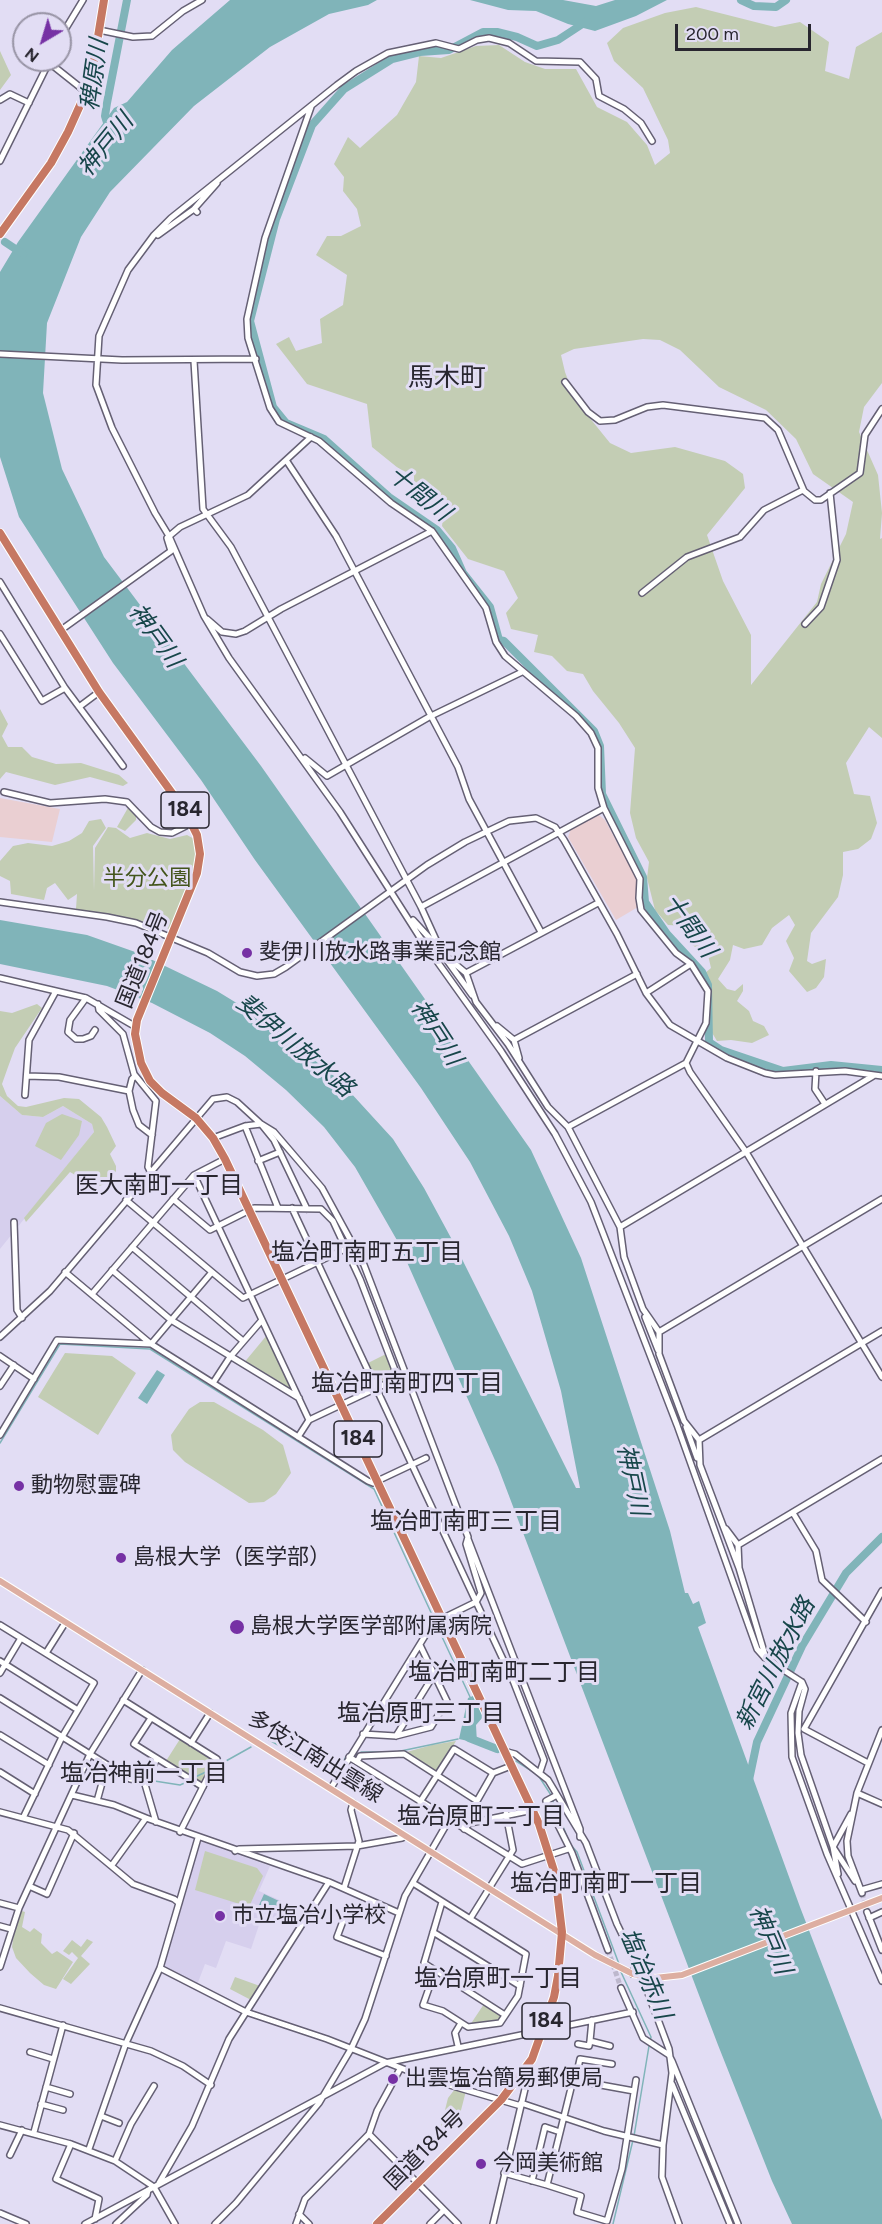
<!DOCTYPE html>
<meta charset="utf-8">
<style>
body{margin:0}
#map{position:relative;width:882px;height:2224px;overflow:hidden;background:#e2ddf4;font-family:Figtree,sans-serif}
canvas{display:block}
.north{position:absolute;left:12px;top:12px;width:60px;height:60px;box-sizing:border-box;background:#e2ddf4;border:2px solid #9894a5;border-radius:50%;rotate:218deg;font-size:16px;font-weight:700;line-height:24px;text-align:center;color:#28262f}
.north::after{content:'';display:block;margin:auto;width:21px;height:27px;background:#7631a4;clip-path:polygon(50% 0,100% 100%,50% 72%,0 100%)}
.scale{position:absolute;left:675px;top:24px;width:136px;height:27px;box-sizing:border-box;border:3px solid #28262f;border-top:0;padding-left:8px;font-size:18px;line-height:21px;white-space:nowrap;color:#28262f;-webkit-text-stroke:4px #e2ddf4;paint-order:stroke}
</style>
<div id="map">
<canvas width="882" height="2224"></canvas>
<div class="north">N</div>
<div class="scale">200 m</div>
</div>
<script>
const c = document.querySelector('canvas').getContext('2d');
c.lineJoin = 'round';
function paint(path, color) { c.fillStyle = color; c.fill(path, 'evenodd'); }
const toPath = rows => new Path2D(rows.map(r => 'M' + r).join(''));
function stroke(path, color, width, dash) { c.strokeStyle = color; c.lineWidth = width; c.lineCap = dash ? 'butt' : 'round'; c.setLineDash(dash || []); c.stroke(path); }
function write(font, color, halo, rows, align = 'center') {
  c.font = font + ' Figtree,"Noto Sans JP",sans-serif'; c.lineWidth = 6; c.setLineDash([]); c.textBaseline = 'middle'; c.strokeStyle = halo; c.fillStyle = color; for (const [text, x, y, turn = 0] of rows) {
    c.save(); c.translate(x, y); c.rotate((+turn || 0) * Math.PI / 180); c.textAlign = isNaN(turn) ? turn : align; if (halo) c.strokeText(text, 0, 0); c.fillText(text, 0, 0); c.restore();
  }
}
paint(toPath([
 [0,1096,22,1115,43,1117,63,1106,92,1124,94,1132,0,1249],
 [202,1842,270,1866,259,1891,284,1902,276,1919,263,1913,251,1949,226,1941,216,1968,205,1964,197,1985,163,1967,199,1844]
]), '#d6cfed');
paint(toPath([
 [0,798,60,809,52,842,0,837],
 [599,815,605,820,620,848,623,848,637,875,638,907,616,920,568,837,571,829]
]), '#eacfd2');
paint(toPath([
 [696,7,775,27,800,22,829,42,825,71,849,79,856,47,882,32,882,383,864,407,859,432,878,475,882,513,880,539,882,538,882,738,869,727,846,763,854,794,870,796,877,823,871,839,858,849,843,852,843,875,838,897,811,933,807,961,812,964,826,959,824,977,816,988,807,992,789,971,794,958,786,941,795,925,789,915,772,928,762,945,744,949,733,945,730,960,718,979,727,989,735,991,743,984,743,991,737,1001,749,1011,753,1021,764,1026,769,1035,752,1043,731,1040,717,1041,711,1031,712,990,705,973,711,968,708,955,689,943,686,926,668,925,655,910,647,878,649,862,636,838,630,813,635,748,619,723,593,691,583,674,567,671,552,656,534,652,538,635,511,629,506,613,518,598,504,571,468,559,442,526,444,510,414,489,414,476,398,468,372,447,367,404,307,384,276,344,289,337,296,351,322,343,320,319,343,305,347,275,316,255,327,236,341,236,361,226,357,209,343,191,344,177,334,164,348,137,360,148,397,115,416,82,419,56,441,58,476,46,499,45,525,62,545,69,576,69,597,107,627,122,647,145,655,165,670,153,668,140,643,88,614,61,607,43,623,28,665,13],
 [643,339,660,340,680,350,719,387,766,410,796,439,813,474,853,502,846,534,821,584,817,602,751,685,751,635,723,581,707,535,745,488,743,474,725,461,675,447,631,453,610,443,576,401,565,372,561,355,574,349],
 [0,51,11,75,0,90],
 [0,709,8,724,2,736,8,747,22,747,32,757,56,764,81,763,119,775,128,783,123,786,90,777,55,785,6,772,0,779],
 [129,806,136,812,136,820,125,831,117,827],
 [101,819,106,828,93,846,94,891,95,848,108,827,116,828,130,838,147,833,170,839,187,835,196,840,196,867,170,929,76,909,77,894,68,900,55,883,47,888,44,900,11,894,10,881,0,876,0,861,13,846,28,843,52,846,69,841,82,833,89,821],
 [37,1004,42,1008,15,1048,8,1067,2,1084,7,1096,18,1106,26,1107,64,1098,79,1099,101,1117,107,1127,116,1146,110,1154,116,1166,116,1171,108,1183,96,1187,70,1172,26,1222,24,1218,94,1132,92,1124,63,1106,43,1117,22,1115,0,1096,0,1011,12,1013],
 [62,1114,82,1121,79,1135,61,1160,35,1146,46,1123],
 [267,1335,295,1394,243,1364],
 [65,1353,112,1356,136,1373,98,1435,38,1397],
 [386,1354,396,1377,380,1385,375,1383,366,1364],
 [200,1402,214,1402,263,1430,283,1445,291,1473,276,1494,264,1502,249,1503,185,1462,173,1450,171,1435,189,1409],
 [180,1739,214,1760,203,1783,166,1761],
 [456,1741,437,1772,403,1753,432,1745],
 [205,1851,257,1868,263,1876,249,1907,195,1890],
 [22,1911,25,1912,22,1927,30,1932,34,1928,42,1934,41,1943,52,1954,57,1951,73,1962,56,1989,44,1985,30,1973,16,1958,12,1947,15,1926],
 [87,1939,93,1942,81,1956,90,1964,71,1984,63,1979,78,1958,72,1952,69,1955,63,1951,72,1940,81,1947],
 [235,1977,260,1986,251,2000,230,1989],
 [484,2004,502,2017,499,2022,470,2025],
 [455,2089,466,2091,460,2114,450,2132,440,2130,448,2098]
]), '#c3cdb4');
paint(toPath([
 [230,0,377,0,368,5,329,14,270,47,194,106,110,192,81,237,47,323,43,393,62,469,104,557,261,766,531,1150,581,1258,670,1531,685,1593,688,1593,693,1604,699,1601,706,1623,698,1627,800,1907,882,2120,882,2224,792,2224,772,2181,718,2045,498,1467,398,1242,355,1167,324,1127,286,1090,245,1056,210,1033,152,1003,107,986,0,964,0,920,87,935,138,953,217,991,266,1021,339,1080,393,1139,424,1188,457,1249,576,1488,580,1488,561,1391,532,1291,509,1236,470,1162,421,1088,255,860,201,780,113,663,19,517,0,457,0,272,18,242,114,108,127,102,172,50],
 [470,0,563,0,596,6,615,0,667,0,636,16,595,31,568,24,536,11,508,10],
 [157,1370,165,1375,147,1404,138,1398],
 [473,1696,483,1717,476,1725,477,1743,459,1739,468,1698],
 [264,1894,279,1901,274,1911,259,1905]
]), '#80b4b9');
stroke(toPath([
 [0,1443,60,1344,150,1349,374,1489,434,1619],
 [436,1624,471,1699],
 [266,1738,331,1776,350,1752],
 [361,1752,396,1752,458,1739],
 [96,1755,121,1770],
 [516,1761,538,1775,551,1795],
 [217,1766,251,1747],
 [193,1778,208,1771],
 [148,1780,180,1785,189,1781],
 [552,1799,570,1844,577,1852,619,1964],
 [621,1972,651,2037,650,2041],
 [634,2136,649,2046],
 [613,2224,633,2140]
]), '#80b4b9', 1.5);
stroke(toPath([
 [741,0,754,6,776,7,786,0],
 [587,21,558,40,537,46,517,37,497,32,483,32,449,50,420,52,392,59,344,89,312,125,276,219,250,321,273,407,286,423,324,439,389,497,437,530,452,548,463,573,490,607,499,640,504,641,594,731,600,746,602,794,643,877,645,902,667,934,702,972,708,985,709,1042,721,1050,783,1071,831,1065,882,1070],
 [109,129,105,116,107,103,127,0],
 [5,242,23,254],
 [469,1738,497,1749],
 [749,1780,757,1742,802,1646,846,1573,882,1537]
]), '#80b4b9', 8);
stroke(toPath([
 [862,1893,867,1912],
 [608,1950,621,1988]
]), '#bdb8cd', 5, [5, 2.5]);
const minor = toPath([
 [99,30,133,37,152,36,183,11,202,0],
 [60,38,83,0],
 [47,61,86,92],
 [0,100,10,94,29,103],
 [311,107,265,238,247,319,248,338,270,408,279,422,319,441,391,503,432,531,486,608,496,642,505,656,576,716,591,733,598,748,598,788,604,808,640,879,639,898,641,910,676,953,691,964,708,991,706,1023,686,1063,690,1072,746,1152,882,1377],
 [652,141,641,123,624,109,599,96,596,79,580,62,536,61,509,43,489,38,477,40,459,49,436,43,388,53,356,71,337,85,171,218,154,235,128,270,99,336,96,385,112,428,155,513,169,536,204,616,229,658,340,812,419,936,501,1051,555,1134,591,1202,677,1425,757,1649,765,1658,802,1682,791,1713,792,1757,827,1854,882,1981],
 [0,161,50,60],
 [194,209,217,183],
 [158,235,194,209,197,212],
 [0,354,122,360,256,359],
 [194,361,203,509,231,547,421,907,442,953,466,973,476,1002,508,1044,548,1107,568,1127,620,1227,624,1257,643,1309,659,1332,659,1354,684,1421,699,1440,700,1465,739,1568],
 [565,382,588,412,600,421,615,420,647,407,663,405,765,418,778,430,804,491,815,500,821,500,860,473,865,435,882,409],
 [286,460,336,536,458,767,469,799,541,932],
 [0,582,65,688,123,766],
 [642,593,687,557,740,537,764,510,803,490],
 [207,619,222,632,236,634,245,631,281,609,432,531],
 [805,624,821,607,837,560,830,493],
 [61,630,171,551,167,538,180,527,248,495,311,437],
 [0,634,42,701,65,688],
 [79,707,99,692],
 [305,758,327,776,429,717,522,672],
 [4,792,50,803,105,799,127,802,151,827,160,832,172,833,192,823],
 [0,902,107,917,136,923,208,953,240,972,257,976,274,974,286,967,427,865,465,842,509,821,536,818,555,827,564,840,617,934,646,993,670,1025,727,1058,765,1073,775,1075,845,1071,882,1076],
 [421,907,604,808],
 [413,920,435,944],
 [446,959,472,995],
 [466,973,598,903],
 [0,978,86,998,136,1027],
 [646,993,691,964],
 [86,998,70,1020,68,1032,76,1039,83,1039,91,1036,95,1030],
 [98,1004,99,1010,123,1034,134,1074,156,1101,148,1167,150,1171],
 [497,1026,514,1040,637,974],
 [514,1040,519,1058],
 [816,1071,815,1089,825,1104],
 [27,1076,59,1077,129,1091],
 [135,1076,132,1079,129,1091,133,1110,139,1125,152,1135],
 [25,1095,29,1040,56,991],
 [245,1126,278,1208],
 [568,1127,686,1063],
 [213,1138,245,1126,261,1124,274,1132,322,1188,364,1265,468,1537,466,1544,481,1593,476,1602,433,1623,331,1788],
 [258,1161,280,1152],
 [194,1175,309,1420],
 [173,1199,210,1230,254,1208,321,1209,333,1221,360,1279,398,1378,309,1420,298,1437],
 [126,1200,243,1298,347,1248],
 [292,1208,514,1683,544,1760,540,1772],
 [14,1222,17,1310,22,1318],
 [620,1227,873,1076],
 [132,1247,243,1341],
 [112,1270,171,1320,299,1398],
 [65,1272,151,1344,368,1481,373,1483,426,1458],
 [92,1294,194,1175,225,1159],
 [645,1317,658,1350],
 [659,1332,882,1199],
 [0,1337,50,1291,213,1099,227,1097,237,1102,261,1124,274,1140,307,1209],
 [0,1356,34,1379],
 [213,1383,230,1357,262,1320],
 [0,1386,14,1365],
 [686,1427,697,1458],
 [0,1435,57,1340,151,1344,212,1272],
 [699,1440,882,1331],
 [793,1513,816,1551,822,1580,866,1622],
 [726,1529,738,1545,739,1568,765,1655],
 [468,1539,580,1829,580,1837],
 [738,1545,882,1459],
 [0,1625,94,1683,62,1737,23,1818],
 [46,1653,65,1623],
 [0,1661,78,1710],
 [0,1673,21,1638],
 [802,1682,805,1689,799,1711,798,1733,801,1755,833,1847,838,1874],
 [0,1698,130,1779,144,1781,157,1759],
 [123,1700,217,1759,180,1832],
 [151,1718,134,1744,203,1787],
 [363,1734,396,1736,431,1727,447,1701,420,1645],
 [0,1735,49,1765],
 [396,1736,435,1673],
 [191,1743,210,1713],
 [504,1751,515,1754,548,1780,586,1843,617,1924,635,1961,633,1974],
 [349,1757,522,1864,568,1849],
 [357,1762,360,1756,404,1754,477,1801,493,1773,511,1766],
 [868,1763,804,1729,882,1591],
 [0,1772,35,1794],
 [144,1781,156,1822],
 [857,1793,882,1804],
 [72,1795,114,1805,146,1818],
 [557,1795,546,1801,572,1853,608,1950],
 [97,1801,107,1765],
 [420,1802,454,1749,493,1773],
 [0,1812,68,1830,133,1884,174,1899,179,1903],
 [851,1814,833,1847,855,1881],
 [464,1829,470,1823,533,1810],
 [235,1851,239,1849,357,1846,402,1838],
 [112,1865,146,1818,329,1882,399,1913],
 [413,1883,526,1954,518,1996,500,2023,468,2027,443,2011,423,2005,435,1971],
 [29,1886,47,1894,74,1833],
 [344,1888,359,1841,351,1810,353,1803],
 [861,1890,882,1884],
 [862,1893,848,1856,847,1841,857,1793,882,1730],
 [442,1902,424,1963,505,2015],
 [0,1903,19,1908],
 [867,1912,882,1950],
 [346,1913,337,1937,386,1956],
 [869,1918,882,1912],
 [470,1919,513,1850,506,1814],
 [0,1926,11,1929],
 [433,1932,520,1986],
 [0,1967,19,1908,90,1754,142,1670],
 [160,1968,246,2012,327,2039,429,2079,521,2106],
 [646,1977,645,1985,669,2049,672,2073,663,2145,662,2177,679,2224],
 [621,1988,643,2038,669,2055,672,2061,738,2224],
 [0,2008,151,2051,183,2066,211,2085],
 [592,2020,590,2041,610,2046],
 [578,2044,589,2046,590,2041],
 [458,2046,455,2033,461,2023],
 [30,2052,53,2059],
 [529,2072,634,2091],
 [575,2081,580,2059,612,2064],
 [672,2084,730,2224],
 [46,2087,70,2094],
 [521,2103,604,2131,663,2145],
 [41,2104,63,2110],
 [101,2116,119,2123],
 [0,2125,71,2144,115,2161,154,2187,175,2224],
 [34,2132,63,2025],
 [369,2134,377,2111,400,2069],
 [71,2144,56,2179,99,2199,95,2219],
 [89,2149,126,2043,160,1968,198,1838],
 [10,2155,22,2130],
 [115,2161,131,2124,154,2086],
 [504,2173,547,2185,573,2080],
 [532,2181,545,2127,560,2132],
 [159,2183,192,2126,229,2039,329,1882],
 [547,2185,581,2196,577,2212,607,2221,622,2169,636,2080],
 [0,2213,26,2224],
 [299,2214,309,2224],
 [85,2224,385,2063,633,2012],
 [116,2224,147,2195,148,2190],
 [215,2224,236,2203,319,2103,351,2049,365,2019,405,1896,449,1820],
 [296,2224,305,2199,369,2134,458,2224],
 [430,2224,444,2210],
 [493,2224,529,2072,525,2069]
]);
const major = toPath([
 [0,1581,595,1955,633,1974,655,1978,682,1975,882,1898]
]);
const highway = toPath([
 [0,234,51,163,68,132,86,92,94,61,104,0],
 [0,533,99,692,185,811,197,835,200,854,197,873,137,1020,135,1034,141,1063,150,1081,162,1093,196,1118,213,1138,225,1159,539,1824,555,1874,562,1932,558,1976,554,1997,532,2059,501,2100,377,2224]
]);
stroke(minor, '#656074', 8);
stroke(major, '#fff', 8);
stroke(highway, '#fff', 10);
stroke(minor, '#fff', 5);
stroke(major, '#ddaea1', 6);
stroke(highway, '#c67863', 8);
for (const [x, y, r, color] of [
 [247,953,6,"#7631a4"],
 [19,1486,6,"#7631a4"],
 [121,1558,6,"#7631a4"],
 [237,1627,8,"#7631a4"],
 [220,1916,6,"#7631a4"],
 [393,2079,6,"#7631a4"],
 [481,2164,6,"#7631a4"]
]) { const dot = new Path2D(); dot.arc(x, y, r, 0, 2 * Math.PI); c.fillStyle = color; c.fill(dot); stroke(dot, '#e2ddf4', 2); }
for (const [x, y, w] of [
 [185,810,48],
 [358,1439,48],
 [546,2021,48]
]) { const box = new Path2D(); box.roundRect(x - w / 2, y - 18, w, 36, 4.5); c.fillStyle = '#e2ddf4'; c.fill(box); stroke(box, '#28262f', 1.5); }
write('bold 21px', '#28262f', null, [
 ["184",185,810],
 ["184",358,1439],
 ["184",546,2021]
]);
write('22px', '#43551c', '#e2ddf4', [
 ["半分公園",147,879]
]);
write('22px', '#28262f', '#e2ddf4', [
 ["斐伊川放水路事業記念館",259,953],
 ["動物慰霊碑",31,1486],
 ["島根大学（医学部）",133,1558],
 ["島根大学医学部附属病院",250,1627],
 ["市立塩冶小学校",232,1916],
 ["出雲塩冶簡易郵便局",405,2079],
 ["今岡美術館",493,2164]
], 'left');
write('22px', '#28262f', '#e2ddf4', [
 ["国道184号",143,960,-68],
 ["多伎江南出雲線",315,1757,32],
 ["国道184号",425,2150,-45]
]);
write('italic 24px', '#17464a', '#e2ddf4', [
 ["稗原川",95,75,-82],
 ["神戸川",106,145,-51],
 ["十間川",419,494,39],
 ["神戸川",155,636,54],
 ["十間川",689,926,54],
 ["神戸川",436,1033,57],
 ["斐伊川放水路",295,1046,40],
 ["神戸川",632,1480,78],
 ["新宮川放水路",776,1664,-63],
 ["神戸川",770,1940,67],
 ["塩冶赤川",645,1974,67]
]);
write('24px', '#28262f', '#e2ddf4', [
 ["医大南町一丁目",159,1186],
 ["塩冶町南町五丁目",367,1253],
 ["塩冶町南町四丁目",407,1384],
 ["塩冶町南町三丁目",466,1522],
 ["塩冶町南町二丁目",504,1673],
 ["塩冶原町三丁目",421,1714],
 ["塩冶神前一丁目",144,1774],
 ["塩冶原町二丁目",481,1817],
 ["塩冶町南町一丁目",606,1884],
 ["塩冶原町一丁目",498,1979]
]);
write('26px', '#28262f', '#e2ddf4', [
 ["馬木町",447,378]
]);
</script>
